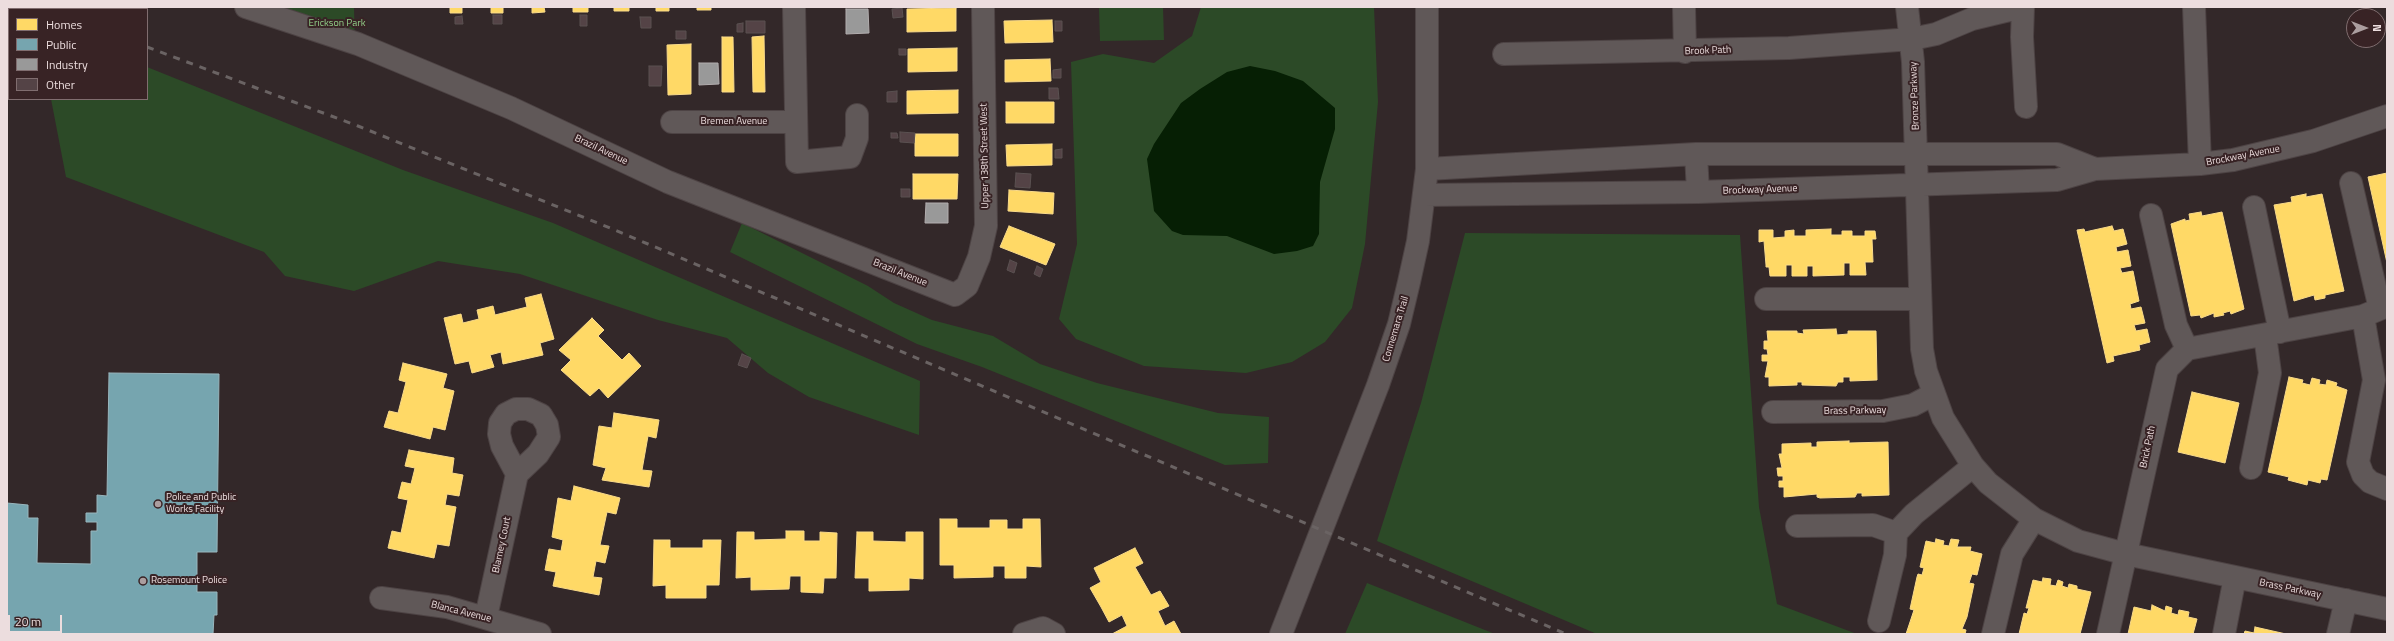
<!DOCTYPE html>
<style>
body{margin:0}
#map{position:relative;width:2394px;height:641px;overflow:hidden;background:#332829;font-family:"Titillium Web",sans-serif}
canvas{display:block}
.frame{position:absolute;inset:0;border:8px solid #ecddde;pointer-events:none}
.legend{position:absolute;left:8px;top:8px;width:140px;height:92px;box-sizing:border-box;background:#382325;border:1px solid #806d6f;margin:0;padding:5px 7px;list-style:none;font-size:12px;color:#ecddde}
.legend li{display:flex;align-items:center;gap:8px;height:20px}
.legend b{width:20px;border:1px solid #806d6f}
.north{position:absolute;left:2346px;top:8px;width:40px;height:40px;box-sizing:border-box;background:#382325;border:1px solid #806d6f;border-radius:50%;rotate:90deg;font-size:11px;font-weight:700;line-height:16px;text-align:center;color:#ecddde}
.north::after{content:'';display:block;margin:auto;width:14px;height:18px;background:#ab9e9f;clip-path:polygon(50% 0,100% 100%,50% 72%,0 100%)}
.scale{position:absolute;left:8px;top:615px;width:54px;height:18px;box-sizing:border-box;border:2px solid #ecddde;border-top:0;padding-left:5px;font-size:12px;line-height:14px;white-space:nowrap;color:#ecddde;-webkit-text-stroke:3px #382325;paint-order:stroke}
</style>
<div id="map">
<canvas width="2394" height="641"></canvas>
<div class="frame"></div>
<ul class="legend">
<li><b style="height:11px;background:#ffd966"></b>Homes</li>
<li><b style="height:11px;background:#76a5af"></b>Public</li>
<li><b style="height:11px;background:#999"></b>Industry</li>
<li><b style="height:11px;background:#544346"></b>Other</li>
</ul>
<div class="north">N</div>
<div class="scale">20 m</div>
</div>
<script>
const c = document.querySelector('canvas').getContext('2d');
c.lineJoin = 'round';
function paint(path, color) { c.fillStyle = color; c.fill(path, 'evenodd'); }
const toPath = rows => new Path2D(rows.map(r => 'M' + r).join(''));
function stroke(path, color, width, dash) { c.strokeStyle = color; c.lineWidth = width; c.lineCap = dash ? 'butt' : 'round'; c.setLineDash(dash || []); c.stroke(path); }
function write(font, color, halo, rows, align = 'center') {
  c.font = font + ' "Titillium Web",sans-serif'; c.lineWidth = 4; c.setLineDash([]); c.textBaseline = 'middle'; c.strokeStyle = halo; c.fillStyle = color; for (const [text, x, y, turn = 0] of rows) {
    c.save(); c.translate(x, y); c.rotate((+turn || 0) * Math.PI / 180); c.textAlign = isNaN(turn) ? turn : align; if (halo) c.strokeText(text, 0, 0); c.fillText(text, 0, 0); c.restore();
  }
}
paint(toPath([
 [231,7,354,7,355,49],
 [1099,7,1163,7,1164,40,1100,41],
 [1201,7,1374,7,1378,102,1365,244,1352,308,1325,342,1292,362,1246,373,1144,366,1076,339,1059,319,1077,244,1071,62,1103,54,1154,63,1192,36],
 [147,67,403,170,553,223,920,381,919,435,809,397,768,373,727,338,658,320,520,274,438,261,354,291,285,276,264,252,66,177,51,99,147,99],
 [742,223,868,286,894,303,932,320,993,336,1040,364,1097,383,1218,413,1269,417,1268,463,1225,465,982,367,917,344,730,252],
 [1465,233,1740,235,1759,507,1777,604,1857,634,1597,634,1377,541,1421,403],
 [1367,583,1495,634,1345,634]
]), '#2c4a27');
paint(toPath([
 [1250,66,1275,71,1303,81,1335,108,1335,129,1320,182,1319,234,1313,246,1297,251,1274,254,1227,236,1183,235,1172,231,1154,211,1147,159,1154,144,1181,103,1200,89,1227,72]
]), '#061f04');
const homes = toPath([
 [450,7,462,7,462,13,450,13,450,7],
 [491,7,503,7,503,13,491,13,491,7],
 [532,7,544,7,545,12,532,13,532,7],
 [573,7,588,7,588,12,573,12,573,7],
 [614,7,629,7,629,11,614,11,614,7],
 [656,7,669,7,669,11,656,11,656,7],
 [697,7,711,7,711,10,697,10,697,7],
 [956,8,956,31,907,32,907,9,956,8],
 [1052,20,1053,42,1005,43,1004,21,1052,20],
 [764,36,765,92,753,92,752,37,764,36],
 [722,37,733,37,734,92,722,92,722,37],
 [691,44,691,94,668,95,667,45,691,44],
 [957,48,957,71,908,72,908,49,957,48],
 [1050,59,1051,81,1005,82,1005,60,1050,59],
 [958,90,958,113,907,114,907,91,958,90],
 [1006,102,1054,102,1054,123,1006,123,1006,102],
 [915,134,958,134,958,156,915,156,915,134],
 [1052,144,1052,165,1007,166,1006,145,1052,144],
 [2387,173,2387,263,2368,177,2387,173],
 [913,174,958,174,957,199,913,199,913,174],
 [1009,190,1054,193,1053,214,1008,211,1009,190],
 [2306,194,2306,197,2322,194,2344,291,2325,295,2325,298,2315,300,2314,295,2294,301,2274,205,2292,202,2291,197,2306,194],
 [2201,212,2202,216,2222,212,2244,309,2231,314,2230,311,2223,313,2224,315,2214,317,2214,313,2201,318,2200,315,2191,316,2171,224,2185,219,2185,221,2190,220,2189,214,2201,212],
 [1009,226,1055,244,1046,265,1000,247,1009,226],
 [2112,226,2114,231,2123,229,2127,244,2116,247,2117,252,2128,250,2131,266,2120,268,2122,273,2133,271,2139,301,2130,304,2131,309,2141,307,2145,323,2134,325,2136,331,2147,329,2150,342,2139,345,2140,350,2113,356,2114,361,2107,363,2077,230,2084,229,2085,232,2112,226],
 [1831,229,1831,235,1842,235,1842,231,1852,231,1852,236,1865,236,1865,231,1875,231,1876,239,1872,239,1873,262,1865,262,1866,275,1850,275,1850,263,1844,263,1844,275,1813,276,1813,266,1807,266,1807,276,1792,276,1792,265,1786,265,1786,276,1770,276,1769,267,1766,267,1766,265,1764,241,1759,242,1759,230,1773,230,1773,238,1785,237,1785,231,1794,230,1794,236,1806,236,1806,230,1831,229],
 [541,294,554,339,540,343,543,355,503,364,501,352,490,355,494,367,472,373,469,361,455,364,444,318,461,314,463,323,479,319,477,310,493,306,495,315,527,307,525,298,541,294],
 [592,318,604,330,598,336,622,360,629,353,641,366,608,398,599,388,590,396,561,370,571,360,559,350,592,318],
 [1836,329,1837,335,1848,334,1848,331,1876,331,1877,380,1850,381,1850,377,1843,377,1843,382,1838,382,1836,386,1802,385,1802,382,1797,382,1797,385,1769,386,1769,377,1765,377,1768,361,1762,361,1762,355,1768,355,1767,349,1764,349,1764,341,1768,341,1767,331,1797,331,1797,333,1804,334,1803,330,1836,329],
 [403,363,447,374,443,388,454,391,445,430,433,427,430,439,384,427,389,411,398,413,406,382,399,380,403,363],
 [2289,377,2303,380,2302,383,2310,385,2312,378,2320,380,2319,384,2326,385,2327,380,2337,383,2336,386,2347,390,2327,480,2321,479,2320,483,2308,480,2307,485,2288,480,2289,477,2268,472,2289,377],
 [2192,392,2239,403,2225,463,2178,452,2192,392],
 [614,413,659,420,656,438,648,436,642,470,652,471,649,487,602,480,606,468,593,465,599,426,612,428,614,413],
 [1849,441,1849,443,1888,442,1889,495,1862,496,1862,493,1857,493,1855,497,1820,498,1817,497,1817,494,1784,497,1784,487,1779,487,1779,481,1783,481,1783,476,1778,476,1777,468,1782,468,1779,454,1782,454,1782,444,1811,443,1811,447,1817,447,1817,442,1849,441],
 [409,450,454,458,452,473,463,475,459,496,447,494,445,505,456,507,449,546,437,544,434,558,388,548,392,531,401,533,408,500,398,498,402,482,411,484,415,468,405,466,409,450],
 [574,486,620,498,616,514,607,512,600,545,609,546,605,563,596,561,593,577,602,578,599,595,553,586,556,572,545,570,549,549,561,551,563,540,552,537,558,498,571,501,574,486],
 [940,519,957,519,957,528,990,528,990,520,1007,520,1007,529,1023,529,1023,519,1040,519,1041,567,1026,566,1026,578,1005,578,1005,566,993,566,993,577,954,578,954,565,940,565,940,519],
 [786,531,804,531,804,541,820,541,820,532,837,533,836,578,824,578,823,593,801,592,801,576,790,576,789,589,751,590,751,577,736,578,737,532,754,532,754,540,786,539,786,531],
 [857,532,873,532,873,541,906,542,906,532,923,532,923,579,909,578,909,590,869,591,869,578,855,578,857,532],
 [1936,539,1944,541,1943,545,1949,546,1951,539,1959,540,1957,547,1971,547,1970,551,1982,554,1977,575,1972,574,1969,583,1974,584,1967,617,1962,629,1966,630,1965,634,1906,634,1914,610,1910,609,1917,577,1918,574,1922,575,1924,568,1920,567,1926,541,1935,543,1936,539],
 [654,540,670,540,670,548,703,548,703,540,721,540,719,585,706,585,706,598,666,598,666,585,653,586,654,540],
 [1135,548,1143,563,1135,567,1151,595,1160,591,1169,606,1158,611,1165,626,1174,621,1181,634,1112,634,1127,626,1122,615,1109,622,1101,607,1090,588,1101,582,1094,568,1135,548],
 [2043,578,2051,579,2050,585,2056,586,2058,580,2063,582,2062,586,2068,588,2069,584,2077,586,2077,589,2091,592,2080,634,2019,634,2024,613,2027,614,2029,608,2026,608,2033,580,2042,582,2043,578],
 [2152,605,2165,611,2166,606,2172,608,2171,613,2178,615,2179,610,2189,612,2188,617,2197,619,2193,634,2128,634,2134,607,2151,611,2152,605],
 [2255,627,2286,634,2244,634,2245,631,2254,633,2255,627]
]);
paint(homes, '#ffd966');
stroke(homes, '#f9da8a', 1);
const public = toPath([
 [109,373,219,374,217,552,197,552,197,592,217,592,217,615,214,615,213,634,7,634,7,503,28,505,28,518,38,518,37,563,91,564,91,531,97,531,97,522,86,522,86,513,97,513,97,495,107,496,109,373]
]);
paint(public, '#76a5af');
stroke(public, '#99b6bd', 1);
const industry = toPath([
 [846,9,868,9,869,33,846,34,846,9],
 [699,63,718,63,719,84,699,85,699,63],
 [926,203,948,203,948,223,925,223,926,203]
]);
paint(industry, '#999');
stroke(industry, '#b2adae', 1);
const building = toPath([
 [902,8,903,17,893,18,892,9,902,8],
 [493,15,502,15,502,24,493,24,493,15],
 [580,15,587,15,587,26,580,26,580,15],
 [462,16,463,24,455,24,455,17,462,16],
 [640,17,651,17,651,28,641,28,640,17],
 [746,21,765,21,765,33,746,33,746,21],
 [1055,21,1062,21,1062,31,1055,31,1055,21],
 [743,23,743,32,737,32,737,24,743,23],
 [676,31,686,31,686,39,676,39,676,31],
 [899,49,906,49,906,55,899,55,899,49],
 [649,66,662,66,661,86,649,86,649,66],
 [1061,69,1061,78,1053,78,1053,70,1061,69],
 [1049,88,1058,88,1059,99,1049,99,1049,88],
 [897,91,897,102,887,102,887,92,897,91],
 [900,132,915,133,914,143,900,142,900,132],
 [891,133,897,133,898,138,891,138,891,133],
 [1062,149,1062,158,1055,158,1055,150,1062,149],
 [1016,173,1031,174,1030,188,1015,187,1016,173],
 [901,189,910,189,910,197,901,197,901,189],
 [1010,260,1017,263,1014,273,1007,270,1010,260],
 [1037,266,1043,269,1040,277,1034,274,1037,266],
 [742,354,751,358,747,368,738,365,742,354]
]);
paint(building, '#544346');
stroke(building, '#5a5151', 1);
const minor = toPath([
 [246,7,358,44,511,108,668,182,955,295,967,286,979,257,986,226,983,7],
 [794,7,797,162,850,157,857,138,857,115],
 [1684,7,1685,52],
 [1907,7,1913,62,1922,349,1926,371,1943,418,1973,466,1988,483,2034,519,2078,541,2126,554,2387,609],
 [2023,7,2022,37,2026,107],
 [2194,7,2200,164],
 [1504,54,1789,48,1912,39,1936,34,1972,19,2022,7],
 [672,122,796,122],
 [1696,154,1698,192],
 [1427,169,1696,154,2057,154,2095,169],
 [2351,183,2380,309],
 [1424,195,1698,192,2057,180,2095,169,2200,164,2233,160,2313,141,2387,116],
 [2254,207,2280,332],
 [2151,215,2176,325,2187,349],
 [1766,299,1919,299],
 [2363,316,2374,380,2358,462,2363,475,2370,482,2387,489],
 [1773,412,1883,411,1913,405,1934,394],
 [2251,468,2270,373,2265,335],
 [1797,526,1873,525,1896,533],
 [381,598,447,607,540,634],
 [486,617,517,474,538,454,549,437,547,425,541,415,528,409,516,409,506,414,500,423,499,434,502,446,517,474],
 [1879,621,1895,555,1896,533,1914,514,1973,466],
 [1024,634,1043,628,1054,634],
 [1281,634,1378,385,1399,324,1409,282,1418,241,1427,169,1427,7],
 [1993,634,2012,554,2034,519],
 [2108,634,2167,369,2187,349,2363,316,2387,306],
 [2224,634,2235,577],
 [2338,634,2346,600]
]);
stroke(minor, '#4d4344', 24);
stroke(minor, '#605858', 22);
stroke(toPath([
 [34,7,40,9],
 [147,47,358,126,615,230,1566,634]
]), '#6a6363', 3, [7, 7]);
for (const [x, y, r, color] of [
 [158,504,4,"#ab9e9f"],
 [143,581,4,"#ab9e9f"]
]) { const dot = new Path2D(); dot.arc(x, y, r, 0, 2 * Math.PI); c.fillStyle = color; c.fill(dot); stroke(dot, '#382325', 1.5); }
write('10px', '#92d18a', '#382325', [
 ["Erickson Park",337,24]
]);
write('10px', '#ecddde', '#382325', [
 ["Brook Path",1708,51,-2],
 ["Bronze Parkway",1915,96,-92],
 ["Bremen Avenue",734,122],
 ["Brazil Avenue",601,150,25],
 ["Upper 138th Street West",985,156,-91],
 ["Brockway Avenue",2243,156,-11],
 ["Brockway Avenue",1760,190,-2],
 ["Brazil Avenue",900,273,22],
 ["Connemara Trail",1396,329,-73],
 ["Brass Parkway",1855,411,-1],
 ["Brick Path",2148,447,-78],
 ["Blarney Court",502,545,-78],
 ["Brass Parkway",2290,589,12],
 ["Blanca Avenue",461,612,14]
]);
write('10px', '#ecddde', '#382325', [
 ["Police and Public",166,498],
 ["Works Facility",166,510],
 ["Rosemount Police",151,581]
], 'left');
</script>
